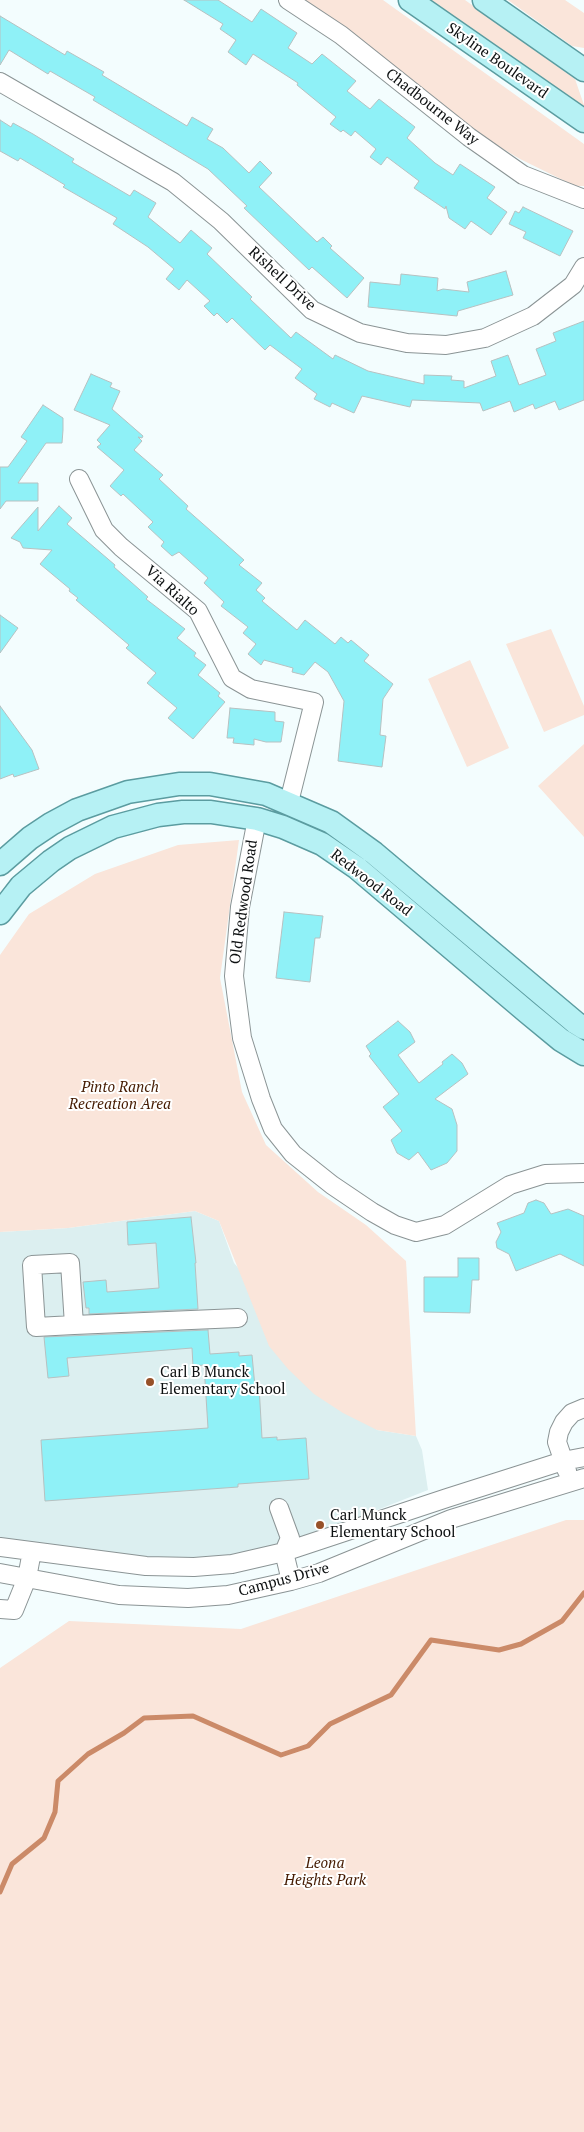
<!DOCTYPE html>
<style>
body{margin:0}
canvas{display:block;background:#f3fdfe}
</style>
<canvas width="584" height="2132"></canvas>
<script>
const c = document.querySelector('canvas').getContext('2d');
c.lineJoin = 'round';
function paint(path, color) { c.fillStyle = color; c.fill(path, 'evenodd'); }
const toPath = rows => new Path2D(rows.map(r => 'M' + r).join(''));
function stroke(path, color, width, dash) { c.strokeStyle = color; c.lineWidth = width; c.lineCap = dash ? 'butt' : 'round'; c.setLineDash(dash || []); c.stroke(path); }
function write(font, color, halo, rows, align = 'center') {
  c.font = font + ' "PT Serif",serif'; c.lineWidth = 4; c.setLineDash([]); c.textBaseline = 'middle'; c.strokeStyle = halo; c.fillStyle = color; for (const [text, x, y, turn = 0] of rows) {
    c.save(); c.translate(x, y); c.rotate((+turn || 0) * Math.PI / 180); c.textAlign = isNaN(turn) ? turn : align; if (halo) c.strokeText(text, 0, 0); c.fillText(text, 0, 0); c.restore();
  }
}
paint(toPath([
 [195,1211,219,1221,234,1263,377,1430,416,1436,422,1450,428,1490,306,1538,211,1562,167,1565,0,1539,0,1232,68,1228]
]), '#dceff0');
paint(toPath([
 [303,0,383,0,584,144,584,186,575,186,520,159,488,140,382,56,326,14],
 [425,0,465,0,575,79,584,105,584,113],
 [508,0,565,0,584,13,584,48,572,46],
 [551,629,584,706,584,715,544,732,506,644],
 [470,660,509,748,467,767,428,679],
 [584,744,584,837,538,786],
 [239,840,220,978,242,1092,266,1145,318,1192,366,1225,406,1261,416,1436,377,1430,343,1413,314,1394,288,1369,269,1346,219,1221,195,1211,68,1228,0,1232,0,955,29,914,95,874,178,845],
 [566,1520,584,1520,584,2132,0,2132,0,1668,69,1621,241,1629]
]), '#fae5da');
stroke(toPath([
 [0,1892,12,1864,44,1838,55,1812,58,1781,88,1754,124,1733,144,1718,193,1716,281,1755,308,1746,330,1724,391,1695,431,1640,499,1650,521,1644,562,1621,584,1593]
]), '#cb8a68', 5);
const building = toPath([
 [184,0,218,0,252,22,261,9,297,33,288,48,312,64,322,54,356,81,347,91,370,109,379,99,415,127,407,138,435,163,453,175,460,164,495,187,487,198,507,212,491,235,471,221,465,229,449,218,446,206,445,209,414,188,419,181,387,157,381,165,370,157,376,149,355,131,351,136,343,130,341,132,330,124,336,117,297,85,298,83,253,54,246,65,228,52,236,40,220,29,223,24,184,0],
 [0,16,65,55,67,51,104,72,102,75,187,126,192,117,213,129,207,139,223,148,249,173,260,161,272,173,259,187,317,242,323,237,332,246,330,248,364,278,347,298,312,267,309,270,244,208,247,206,208,169,93,100,95,97,50,71,48,74,9,50,0,65,0,16],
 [0,120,11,127,13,123,33,134,74,159,72,162,130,196,134,190,156,203,148,217,180,243,191,230,212,248,207,254,252,297,250,299,291,338,296,332,333,359,335,355,368,371,424,384,424,375,452,376,451,380,464,381,464,388,496,376,491,361,508,355,519,385,546,375,536,349,556,341,553,333,584,321,584,400,559,410,555,401,535,409,533,404,514,412,510,401,483,411,480,403,412,400,410,407,362,396,354,413,332,403,330,407,314,399,317,394,295,378,302,369,270,345,265,350,232,318,227,323,217,313,214,316,204,306,210,301,187,280,179,290,166,279,174,269,148,247,113,224,117,218,63,187,65,185,20,158,18,161,0,151,0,120],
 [523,207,573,231,560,256,523,238,526,232,509,224,515,211,519,213,523,207],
 [506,271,513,295,458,311,457,316,368,307,370,282,400,285,401,274,438,278,437,291,443,289,469,292,467,282,506,271],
 [91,374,112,383,110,387,120,391,112,409,143,436,142,438,138,437,142,441,134,450,163,475,159,479,188,506,186,509,244,560,239,565,262,583,256,590,265,598,262,601,297,630,305,620,335,644,341,637,348,643,351,640,369,655,364,661,393,684,383,699,380,735,386,736,382,767,338,761,344,701,328,672,315,662,304,675,292,672,293,668,264,660,261,665,248,654,256,644,243,633,248,627,221,606,224,602,204,583,208,578,179,552,172,556,161,546,164,542,148,527,153,522,123,494,121,496,110,486,124,470,97,447,101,444,97,440,110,425,74,410,91,374],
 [43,405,63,418,63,430,62,443,46,443,18,483,38,483,38,501,6,501,0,509,0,467,8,467,27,441,21,437,43,405],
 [59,506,72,518,67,524,115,565,114,567,148,597,146,599,185,629,177,638,196,653,194,656,206,665,198,675,220,693,218,696,225,702,193,739,168,718,177,708,147,683,156,673,126,648,129,645,76,600,78,598,69,591,70,589,40,564,52,550,23,548,20,542,11,538,38,507,38,531,59,506],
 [0,615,18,628,0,653,0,615],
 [0,706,32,750,39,769,14,777,13,774,0,779,0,706],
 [230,708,275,712,275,721,284,722,281,742,266,742,254,739,254,745,233,743,234,738,227,738,230,708],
 [284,912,323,916,320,938,315,938,310,982,276,978,284,912],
 [398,1021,410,1032,415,1042,398,1055,419,1083,443,1064,442,1062,452,1054,462,1063,468,1074,435,1099,452,1109,457,1125,457,1151,447,1163,431,1170,418,1152,409,1160,397,1153,391,1140,402,1131,383,1107,399,1094,369,1056,371,1054,366,1046,398,1021],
 [536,1200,544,1203,551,1214,568,1209,584,1216,584,1266,560,1254,516,1271,509,1254,497,1248,496,1242,501,1232,497,1223,524,1213,528,1203,536,1200],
 [191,1217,196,1263,195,1263,198,1309,89,1314,89,1308,86,1308,83,1282,106,1280,107,1292,159,1288,156,1243,128,1245,127,1222,191,1217],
 [458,1258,479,1258,479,1280,472,1280,470,1313,424,1312,424,1277,458,1277,458,1258],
 [208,1330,210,1354,239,1352,239,1356,252,1355,255,1387,259,1386,262,1438,277,1437,277,1440,306,1438,309,1479,238,1484,238,1487,45,1501,41,1440,208,1428,204,1365,193,1366,192,1348,67,1358,69,1376,48,1378,44,1337,208,1330]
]);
paint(building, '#8ff1f7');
stroke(building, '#b7c1c1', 1);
const minor = toPath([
 [288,0,341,35,469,137,523,175,584,199],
 [0,82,173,182,221,221,312,310,360,333,407,343,446,345,485,338,533,316,573,285,584,267],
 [79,479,104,530,121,547,198,611,232,678,251,689,314,702,289,802],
 [257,819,240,907,234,976,242,1038,261,1099,273,1129,293,1154,332,1185,372,1212,395,1225,416,1232,445,1225,510,1185,545,1174,584,1173],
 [74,1325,70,1263,32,1265,36,1327,74,1325,238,1318],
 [567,1471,557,1442,559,1432,564,1422,572,1413,584,1408],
 [279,1508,290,1538,284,1552,291,1581],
 [0,1547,146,1566,194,1567,232,1564,284,1552,447,1498,563,1461,584,1457],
 [0,1573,119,1595,188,1598,228,1595,291,1581,319,1573,451,1519,584,1478],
 [0,1609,14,1610,27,1578,32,1551]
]);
const major = toPath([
 [410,0,584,121],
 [484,0,584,70],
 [0,864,30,838,51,824,77,810,128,792,179,784,210,784,266,794,331,822,374,853,576,1023,584,1028],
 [0,913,21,886,51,861,70,848,113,827,158,815,183,812,211,812,257,819,283,827,322,844,357,868,527,1012,561,1040,584,1054]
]);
stroke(minor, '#8b9495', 20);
stroke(major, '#5b9ca0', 25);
stroke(minor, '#fff', 18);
stroke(major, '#b6f1f4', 22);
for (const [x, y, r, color] of [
 [150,1382,5,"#975129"],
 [320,1525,5,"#975129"]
]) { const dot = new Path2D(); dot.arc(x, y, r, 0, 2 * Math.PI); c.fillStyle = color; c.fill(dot); stroke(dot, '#fff', 2); }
write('15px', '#0d1011', '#fff', [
 ["Skyline Boulevard",497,61,35],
 ["Chadbourne Way",432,107,38],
 ["Rishell Drive",282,279,43],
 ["Via Rialto",172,591,42],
 ["Redwood Road",371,883,38],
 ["Old Redwood Road",244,902,-82],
 ["Campus Drive",284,1580,-15]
]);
write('italic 15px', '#451b02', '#fff', [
 ["Pinto Ranch",120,1088],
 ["Recreation Area",120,1105],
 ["Leona",325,1864],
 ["Heights Park",325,1881]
]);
write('15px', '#0d1011', '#fff', [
 ["Carl B Munck",160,1373],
 ["Elementary School",160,1390],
 ["Carl Munck",330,1516],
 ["Elementary School",330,1533]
], 'left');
</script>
